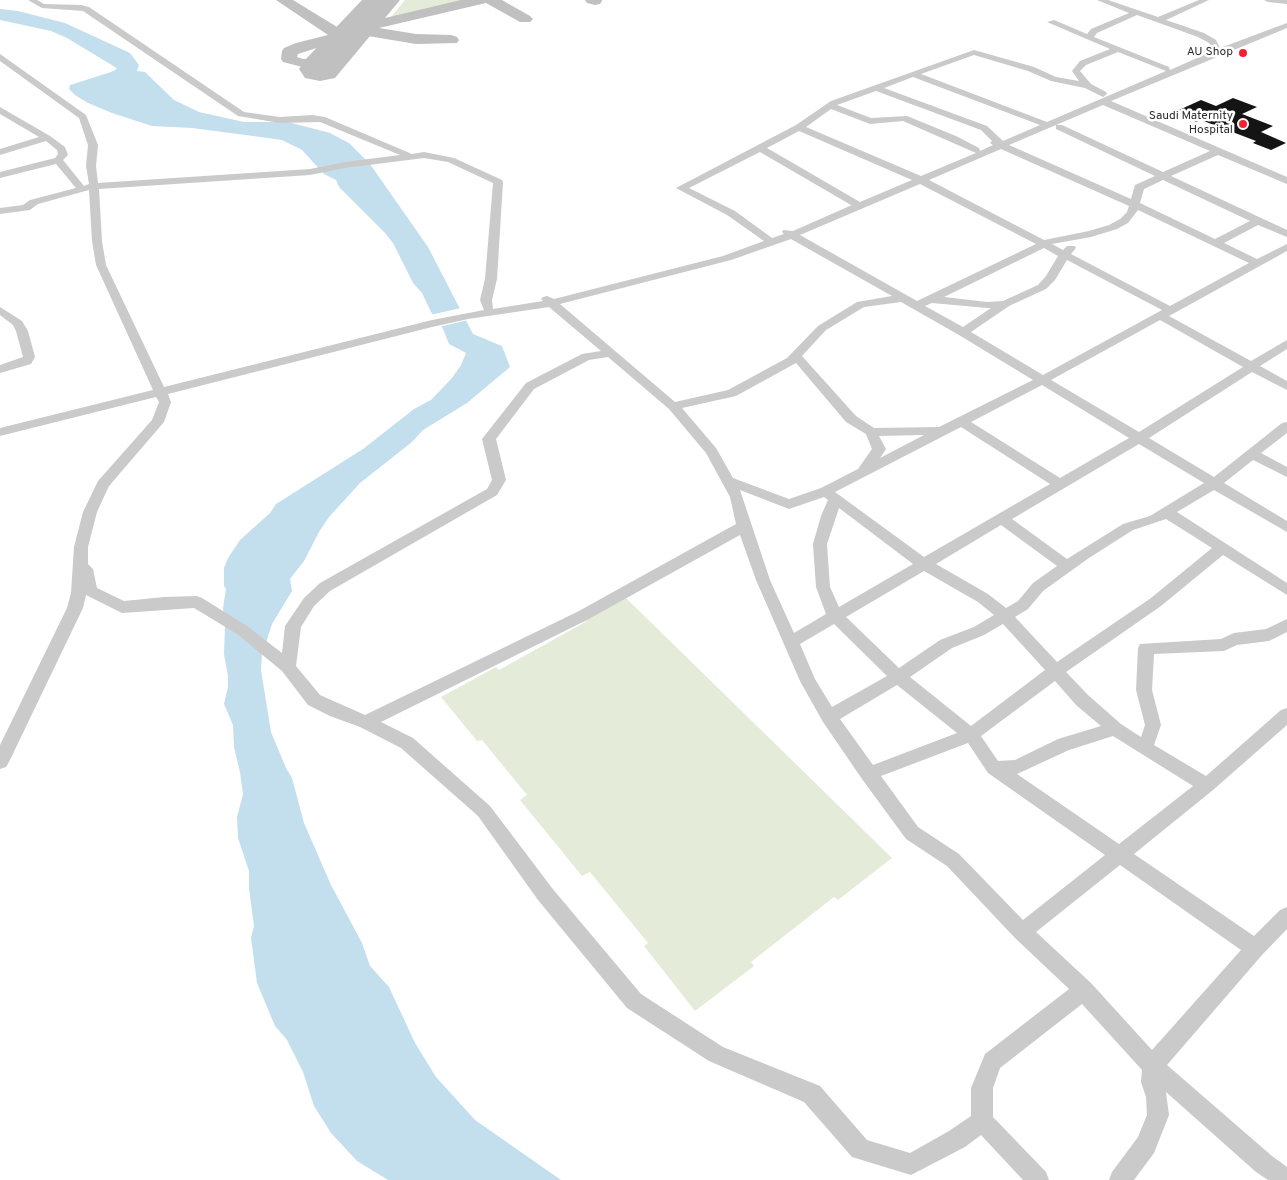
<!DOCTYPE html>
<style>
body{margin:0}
canvas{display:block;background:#fff}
</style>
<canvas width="1287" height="1180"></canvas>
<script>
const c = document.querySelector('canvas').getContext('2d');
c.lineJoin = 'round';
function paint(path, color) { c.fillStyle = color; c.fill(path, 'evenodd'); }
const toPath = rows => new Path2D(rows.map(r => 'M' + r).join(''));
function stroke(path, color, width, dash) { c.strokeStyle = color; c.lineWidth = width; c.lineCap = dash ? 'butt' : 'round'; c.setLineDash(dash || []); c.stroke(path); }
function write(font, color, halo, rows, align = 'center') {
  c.font = font + ' Overpass,sans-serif'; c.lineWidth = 5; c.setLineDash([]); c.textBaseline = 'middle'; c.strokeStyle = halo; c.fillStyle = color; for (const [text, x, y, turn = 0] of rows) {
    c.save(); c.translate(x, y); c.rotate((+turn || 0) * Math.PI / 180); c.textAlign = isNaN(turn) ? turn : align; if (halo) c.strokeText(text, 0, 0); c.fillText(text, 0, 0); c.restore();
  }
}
paint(toPath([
 [405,0,469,0,403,16,391,17],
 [625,597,892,858,838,900,834,897,751,962,754,966,695,1011,644,946,648,943,590,872,582,876,520,800,527,795,482,740,477,741,441,697,496,667,499,670,587,621,585,619]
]), '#e4ecd9');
paint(toPath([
 [0,9,18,11,65,23,130,53,139,65,137,71,145,72,174,100,199,112,244,122,288,122,330,133,349,143,370,164,428,247,473,334,502,346,510,367,467,403,423,430,412,442,360,483,329,517,319,532,304,561,290,579,292,591,272,624,262,655,261,670,271,732,286,768,292,778,304,823,331,885,362,943,370,966,389,987,415,1043,436,1077,475,1120,561,1180,388,1180,357,1161,331,1133,314,1106,303,1072,287,1040,275,1026,257,983,251,938,254,926,249,888,249,871,238,838,237,817,243,794,240,772,234,747,233,725,224,704,228,687,228,676,224,654,225,626,223,608,226,589,224,586,224,568,228,558,240,540,270,513,276,504,363,449,414,409,431,400,452,378,461,365,466,353,449,344,443,329,431,312,422,293,413,283,393,243,385,233,339,187,336,180,324,174,302,150,282,140,253,136,192,128,152,126,112,113,88,103,75,95,69,89,70,85,111,72,117,69,115,67,67,38,51,31,0,20]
]), '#c3dfee');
paint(toPath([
 [461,308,468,320,439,327,430,315]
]), '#fff');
paint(toPath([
 [276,0,293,0,342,30,351,26,461,0,502,0,530,16,533,19,530,22,520,22,486,3,379,28,416,34,451,35,457,37,459,40,457,43,416,44,368,36,361,32,352,37,355,40,353,43,347,45,338,41,298,54,297,57,303,59,325,59,331,61,333,64,331,67,314,70,283,62,281,59,282,51,284,48,296,43,328,35,276,0],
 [585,0,602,0,602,1,600,4,595,5,587,3,585,0]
]), '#c0c0c0');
paint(toPath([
 [362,0,400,0,335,78,320,81,305,78,299,69,305,60,362,0]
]), '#c0c0c0');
paint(toPath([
 [1233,98,1257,107,1242,114,1273,126,1261,132,1286,143,1271,150,1253,143,1256,141,1201,120,1196,122,1180,115,1185,113,1179,110,1201,100,1216,106]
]), '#141414');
paint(toPath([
 [28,0,37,0,44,4,81,5,89,7,244,112,280,117,312,115,325,117,412,154,424,152,454,158,502,180,503,182,497,279,492,300,493,309,543,301,541,299,543,297,547,296,554,299,723,256,764,241,727,215,676,188,796,125,831,101,974,50,1034,67,1056,77,1079,81,1072,71,1080,61,1110,49,1047,22,1054,20,1087,34,1091,29,1129,13,1097,0,1108,0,1158,17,1199,0,1209,0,1166,20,1204,33,1216,40,1220,48,1287,23,1287,28,1111,101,1287,177,1287,184,1218,155,1171,176,1287,230,1287,237,1258,225,1224,243,1257,259,1287,244,1287,251,1169,316,1251,361,1287,340,1287,349,1260,366,1287,381,1287,390,1252,372,1149,438,1214,477,1282,423,1287,422,1287,433,1261,453,1287,467,1287,477,1253,460,1224,483,1287,521,1287,532,1214,490,1177,512,1287,583,1287,595,1223,555,1161,606,1066,672,1088,695,1121,724,1141,737,1145,725,1136,690,1138,648,1140,644,1221,639,1234,633,1266,629,1287,619,1287,632,1269,641,1237,645,1224,651,1154,654,1152,690,1161,725,1154,745,1206,776,1281,710,1287,708,1287,725,1213,790,1134,854,1254,936,1280,910,1287,907,1287,929,1262,955,1167,1065,1272,1156,1287,1167,1287,1180,1268,1180,1256,1172,1166,1092,1169,1115,1154,1153,1134,1180,1109,1180,1112,1172,1138,1137,1147,1115,1146,1097,1141,1082,1142,1070,1082,1004,1000,1068,993,1088,993,1117,1046,1172,1049,1180,1023,1180,981,1135,965,1147,911,1175,852,1157,804,1102,709,1061,627,1008,538,900,478,816,401,748,360,727,330,716,308,705,282,671,237,634,194,608,122,613,86,595,83,608,9,762,6,767,0,769,0,745,67,608,71,593,74,547,83,512,98,481,152,420,159,402,156,397,0,436,0,428,153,390,96,265,92,241,89,190,38,204,30,210,0,214,0,208,23,205,30,200,76,188,56,164,0,178,0,172,55,158,58,154,57,150,46,141,0,155,0,149,39,137,0,114,0,107,50,136,65,147,68,155,63,160,84,186,89,184,86,166,88,145,79,118,0,61,0,54,86,115,98,145,96,166,98,183,310,169,345,162,400,155,320,122,280,123,238,116,83,11,42,8,28,0],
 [1137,15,1198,37,1209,43,1213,51,1170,70,1169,67,1094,37,1097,33,1137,15],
 [1118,52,1166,71,1047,122,921,74,974,55,1028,71,1051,81,1085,88,1103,97,1107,94,1106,92,1091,84,1080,71,1086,65,1118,52],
 [913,77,1040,125,1003,141,987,126,884,88,913,77],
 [876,91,981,130,992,141,990,143,993,145,980,151,979,148,956,136,907,116,871,118,837,105,876,91],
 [1103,105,1210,151,1163,172,1062,125,1056,125,1103,105],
 [831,109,870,124,903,121,976,153,921,176,806,127,831,109],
 [1056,125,1056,129,1155,176,1135,185,1131,199,1009,145,1056,125],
 [799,131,912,180,860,202,767,148,799,131],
 [1001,149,1129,206,1127,212,1120,219,1109,225,1089,231,1044,240,929,180,1001,149],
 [760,152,851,205,852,205,793,231,783,230,782,232,784,234,772,238,735,211,689,188,760,152],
 [424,158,448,162,493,183,485,279,480,300,484,310,432,320,164,387,106,265,102,241,99,189,310,175,345,168,424,158],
 [1163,180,1250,221,1215,239,1140,203,1144,189,1163,180],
 [920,184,1036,244,917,301,800,235,920,184],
 [1138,210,1249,263,1170,306,1071,254,1076,248,1075,246,1067,246,1063,250,1052,244,1091,237,1117,229,1128,223,1138,210],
 [791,239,892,296,857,302,818,326,787,358,728,390,675,402,560,304,731,260,791,239],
 [1044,248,1058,256,1046,276,1038,285,1003,301,987,302,944,297,1044,248],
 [1067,260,1162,310,1043,375,971,332,1009,306,1046,289,1055,280,1067,260],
 [901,302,959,335,1033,380,939,427,874,428,856,416,802,356,826,330,864,307,901,302],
 [932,303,987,308,991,308,963,327,925,306,932,303],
 [549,307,601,351,582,354,526,383,482,439,492,480,487,489,320,583,304,598,285,626,282,653,247,626,202,598,197,596,164,597,124,601,97,588,93,569,88,564,88,547,97,512,109,486,164,422,171,402,168,394,432,327,468,319,549,307],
 [1160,320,1243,367,1139,432,1051,380,1160,320],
 [608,357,669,409,706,453,730,497,736,524,577,612,365,715,320,695,296,666,301,627,314,606,330,591,497,495,506,480,496,439,534,389,589,360,608,357],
 [796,363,846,422,866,434,872,449,858,469,821,488,789,499,733,478,716,448,682,408,736,396,796,363],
 [1042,385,1129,438,1060,478,971,422,1042,385],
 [961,427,1050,484,924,557,835,492,961,427],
 [924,435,880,458,886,449,879,436,924,435],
 [1139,444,1204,483,1150,516,1123,524,1067,559,1012,519,1139,444],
 [740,490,789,509,824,497,828,500,821,516,813,544,816,587,826,614,794,633,770,580,740,490],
 [839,508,913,564,839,607,830,587,827,544,839,508],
 [1166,519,1212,548,1151,598,1057,662,1015,617,1028,609,1043,591,1089,558,1133,530,1166,519],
 [1001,525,1057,566,1033,583,1018,601,1006,608,988,594,936,564,1001,525],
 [740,535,756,580,800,681,823,722,862,779,906,839,947,866,1015,938,1069,989,985,1054,971,1088,971,1116,949,1131,910,1153,867,1140,820,1086,723,1047,641,994,552,888,490,806,413,738,381,722,587,620,740,535],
 [924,571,978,602,994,615,974,627,940,640,899,668,846,617,924,571],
 [834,624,887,676,832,707,815,679,800,644,834,624],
 [1003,624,1045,670,971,726,910,677,952,648,984,635,1003,624],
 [1055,681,1076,705,1101,726,1058,739,1015,760,998,761,981,736,1055,681],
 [897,685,957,733,873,765,840,719,897,685],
 [1113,736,1193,786,1119,844,1017,774,1069,750,1113,736],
 [968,743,988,773,1105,855,1023,920,959,854,918,827,881,776,968,743],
 [1120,865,1241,950,1152,1050,1091,983,1036,932,1120,865],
 [1264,0,1287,0,1287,4,1268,2,1264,0],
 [0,307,22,321,28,331,35,357,31,364,0,373,0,365,23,357,16,331,13,325,0,315,0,307]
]), '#cacaca');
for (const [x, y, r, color] of [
 [1243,53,5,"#f51e34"],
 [1243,124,5,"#f51e34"]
]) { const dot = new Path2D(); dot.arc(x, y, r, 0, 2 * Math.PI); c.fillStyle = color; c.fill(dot); stroke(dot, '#fff', 2); }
write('12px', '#2d2d2d', '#fff', [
 ["AU Shop",1233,53],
 ["Saudi Maternity",1233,117],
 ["Hospital",1233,131]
], 'right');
</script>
